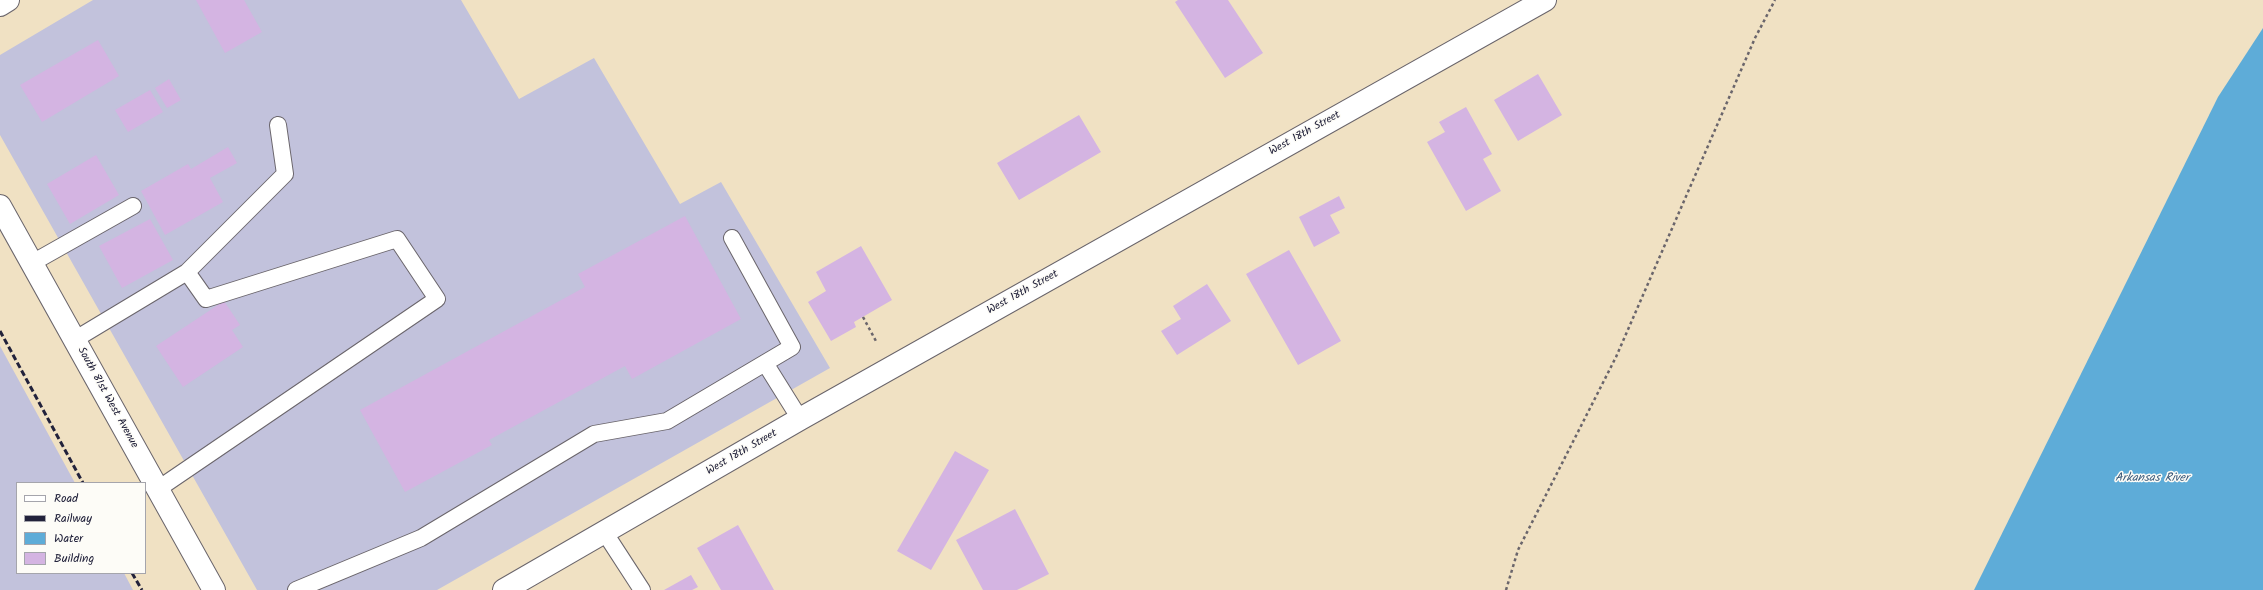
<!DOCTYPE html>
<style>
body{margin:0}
#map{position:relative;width:2263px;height:590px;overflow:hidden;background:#f0e1c3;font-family:Kalam,sans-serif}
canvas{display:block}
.legend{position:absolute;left:16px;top:482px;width:130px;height:92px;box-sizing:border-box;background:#fdfcf7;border:1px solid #a5a5ac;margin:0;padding:5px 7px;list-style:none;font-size:12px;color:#22223b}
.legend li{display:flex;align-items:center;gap:8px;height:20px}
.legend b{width:20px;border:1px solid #a5a5ac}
</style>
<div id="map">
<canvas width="2263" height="590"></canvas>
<ul class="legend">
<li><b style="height:5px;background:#fff"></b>Road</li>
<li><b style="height:5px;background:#22223b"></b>Railway</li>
<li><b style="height:11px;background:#5eacd8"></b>Water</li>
<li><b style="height:11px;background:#d4b4e2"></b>Building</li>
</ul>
</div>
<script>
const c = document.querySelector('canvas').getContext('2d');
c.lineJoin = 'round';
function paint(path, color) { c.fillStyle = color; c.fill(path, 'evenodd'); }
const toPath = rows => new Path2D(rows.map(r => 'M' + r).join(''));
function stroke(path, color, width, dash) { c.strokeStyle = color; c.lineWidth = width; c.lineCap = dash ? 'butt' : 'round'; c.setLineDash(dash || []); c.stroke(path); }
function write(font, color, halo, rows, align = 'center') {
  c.font = font + ' Kalam,sans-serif'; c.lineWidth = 3; c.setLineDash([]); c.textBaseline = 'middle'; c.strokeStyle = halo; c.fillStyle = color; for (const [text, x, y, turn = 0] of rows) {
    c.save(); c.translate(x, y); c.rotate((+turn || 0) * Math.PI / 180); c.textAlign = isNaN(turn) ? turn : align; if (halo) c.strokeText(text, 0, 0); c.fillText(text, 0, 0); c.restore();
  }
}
paint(toPath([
 [93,0,461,0,519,99,594,58,680,204,721,182,830,368,437,590,257,590,0,135,0,55],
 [0,346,75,483,17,483,17,573,124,573,133,590,0,590]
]), '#c2c2dc');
paint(toPath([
 [2263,28,2263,590,1974,590,2218,97]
]), '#5eacd8');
paint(toPath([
 [196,0,244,0,262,32,225,53],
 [1178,0,1228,0,1263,53,1225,78,1175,2],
 [98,40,119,76,42,122,20,85],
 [1538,74,1562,115,1518,141,1494,100],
 [169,79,181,100,167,108,155,88],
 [150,90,163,112,128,132,115,110],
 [1466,107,1492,154,1483,159,1501,191,1466,211,1427,142,1445,132,1439,122],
 [1079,115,1101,152,1019,200,997,163],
 [228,147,237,163,210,178,223,202,165,235,141,191,188,164,191,169],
 [96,155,119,195,70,224,47,184],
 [1339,196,1345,208,1330,215,1340,233,1314,247,1299,217],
 [685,216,741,319,632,379,625,366,489,440,492,445,405,492,360,410,585,287,578,274],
 [150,219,173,260,122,288,99,246],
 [861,246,892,300,854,322,856,327,831,341,808,302,826,291,816,272],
 [1289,250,1341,341,1298,365,1246,274],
 [1207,284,1231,321,1177,355,1161,331,1181,319,1173,306],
 [224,301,240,325,232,330,243,347,183,387,156,346],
 [955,451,989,470,931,570,897,551],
 [1015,509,1049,574,1017,590,983,590,956,540],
 [738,525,774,590,721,590,697,548],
 [691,575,698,587,692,590,664,590]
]), '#d4b4e2');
const lane = toPath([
 [32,263,133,206],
 [74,340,187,272,285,174,278,125],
 [765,363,800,419],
 [158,489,437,299,397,239,206,299,187,272],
 [605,533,642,590],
 [296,590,421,538,594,434,667,421,792,347,732,238]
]);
const street = toPath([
 [0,5,8,0],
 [0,206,214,590],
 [504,590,800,419,1545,0]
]);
stroke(lane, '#6a656b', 18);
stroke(street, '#6a656b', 24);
stroke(toPath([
 [863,317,877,343],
 [1506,590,1518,550,1616,357,1755,38,1775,0]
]), '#6a656b', 2.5, [3, 3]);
stroke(lane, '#fff', 16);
stroke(street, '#fff', 22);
stroke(toPath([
 [0,331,83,483],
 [132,573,142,590]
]), '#22223b', 3, [6, 3]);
write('11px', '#22223b', '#fdfcf7', [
 ["West 18th Street",1305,134,-29],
 ["West 18th Street",1023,293,-29],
 ["South 81st West Avenue",107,398,61],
 ["West 18th Street",742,453,-30]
]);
write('italic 12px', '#3a597a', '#fdfcf7', [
 ["Arkansas River",2152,479]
]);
</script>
